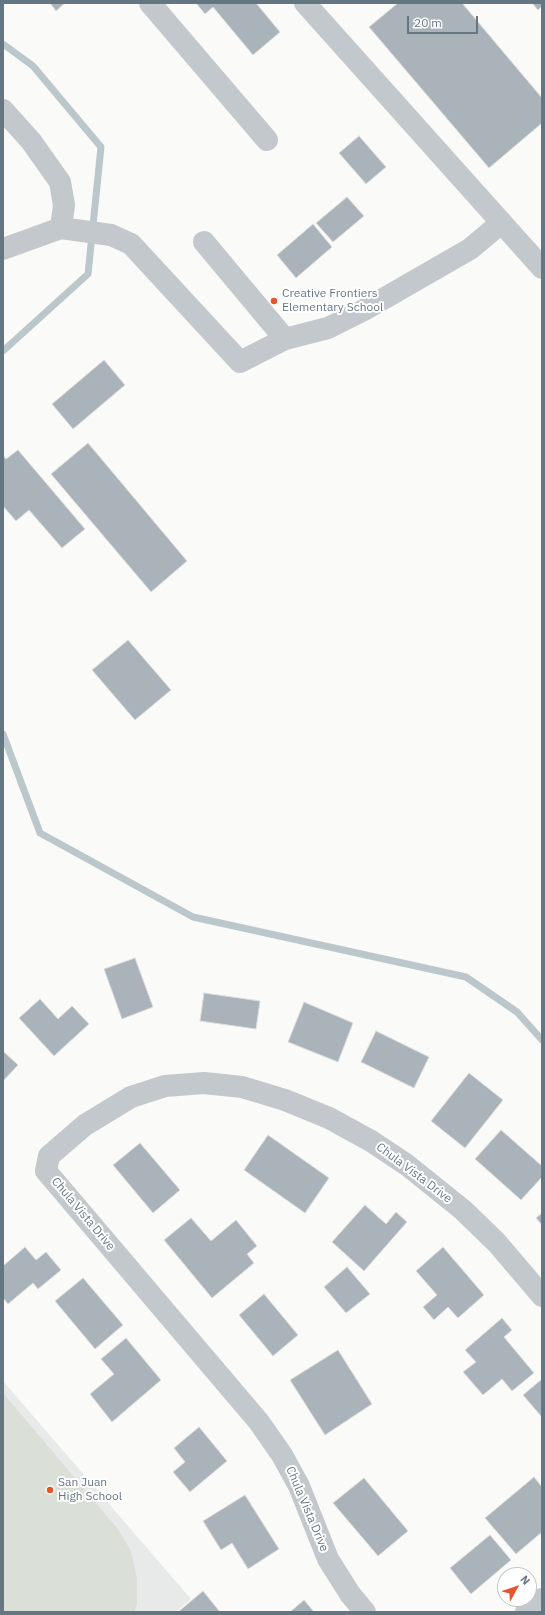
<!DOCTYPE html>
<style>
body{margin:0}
#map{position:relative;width:545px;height:1615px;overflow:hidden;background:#fafaf8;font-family:"IBM Plex Sans",sans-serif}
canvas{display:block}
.frame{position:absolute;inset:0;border:4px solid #657683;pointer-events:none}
.north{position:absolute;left:497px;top:1567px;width:40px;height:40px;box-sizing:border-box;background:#fff;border:1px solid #c1c8cd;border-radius:50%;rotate:50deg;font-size:11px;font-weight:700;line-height:16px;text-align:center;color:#657683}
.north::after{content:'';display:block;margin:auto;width:14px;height:18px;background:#e4572e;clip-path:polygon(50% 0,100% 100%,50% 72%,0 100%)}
.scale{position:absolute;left:407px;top:16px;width:71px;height:18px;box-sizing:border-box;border:2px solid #657683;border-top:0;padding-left:5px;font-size:12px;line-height:14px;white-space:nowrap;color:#657683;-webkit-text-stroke:3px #fff;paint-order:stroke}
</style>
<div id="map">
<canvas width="545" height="1615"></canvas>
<div class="frame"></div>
<div class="north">N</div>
<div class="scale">20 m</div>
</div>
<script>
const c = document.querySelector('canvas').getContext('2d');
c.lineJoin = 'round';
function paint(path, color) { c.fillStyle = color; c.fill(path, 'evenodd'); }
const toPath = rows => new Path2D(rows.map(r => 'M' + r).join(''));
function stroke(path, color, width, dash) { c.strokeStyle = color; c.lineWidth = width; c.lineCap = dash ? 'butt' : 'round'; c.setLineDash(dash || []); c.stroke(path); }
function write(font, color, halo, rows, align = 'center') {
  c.font = font + ' "IBM Plex Sans",sans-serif'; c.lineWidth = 4; c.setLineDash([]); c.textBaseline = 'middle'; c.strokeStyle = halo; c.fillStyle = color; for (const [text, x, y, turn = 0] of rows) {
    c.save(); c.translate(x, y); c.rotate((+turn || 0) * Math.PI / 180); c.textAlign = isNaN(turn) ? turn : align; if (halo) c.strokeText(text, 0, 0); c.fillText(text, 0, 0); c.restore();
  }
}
paint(toPath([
 [3,1381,191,1599,176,1612,3,1612]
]), '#e8e9e9');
paint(toPath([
 [3,1393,117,1528,131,1551,137,1579,137,1605,134,1612,3,1612]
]), '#dadfd7');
stroke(toPath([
 [3,44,33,66,101,147,88,274,3,351],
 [3,734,40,833,193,917,466,977,517,1012,542,1040]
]), '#bbc7cb', 7);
const building = toPath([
 [50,3,65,3,56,11,50,3],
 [196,3,256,3,280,32,253,55,213,7,205,14,196,3],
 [398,3,462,3,542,98,542,123,489,168,369,27,398,3],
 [532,3,542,3,542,6,538,10,532,3],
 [359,136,386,167,366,184,339,153,359,136],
 [347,197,364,216,333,242,316,223,347,197],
 [313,224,332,247,296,278,277,255,313,224],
 [104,360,125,385,73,429,52,404,104,360],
 [88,443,187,561,151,592,51,474,88,443],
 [18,450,85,529,62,548,29,510,16,521,3,506,3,455,6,459,18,450],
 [128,640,171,690,135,720,92,670,128,640],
 [135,958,153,1007,122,1019,104,969,135,958],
 [204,993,260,1001,256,1029,200,1021,204,993],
 [40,999,58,1019,72,1006,89,1024,54,1056,19,1018,40,999],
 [304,1002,353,1023,338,1062,288,1042,304,1002],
 [376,1031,429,1057,414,1088,361,1062,376,1031],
 [3,1051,18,1065,3,1081,3,1051],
 [469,1073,503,1100,465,1148,431,1121,469,1073],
 [501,1130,542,1166,542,1177,521,1200,475,1159,501,1130],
 [268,1135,329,1178,305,1213,244,1170,268,1135],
 [140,1143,180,1190,153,1213,113,1165,140,1143],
 [365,1205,386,1224,396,1212,407,1222,364,1271,332,1242,365,1205],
 [542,1213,542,1225,536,1218,542,1213],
 [191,1218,211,1241,236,1220,257,1246,247,1254,254,1263,212,1298,164,1240,191,1218],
 [25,1247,36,1260,46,1252,61,1270,38,1289,33,1283,8,1304,3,1298,3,1266,25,1247],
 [443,1247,484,1295,458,1318,448,1307,434,1320,423,1307,437,1295,416,1271,443,1247],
 [347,1267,370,1294,346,1313,324,1287,347,1267],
 [83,1278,123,1325,95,1349,55,1301,83,1278],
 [264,1294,298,1335,273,1356,239,1315,264,1294],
 [502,1318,512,1330,504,1337,534,1373,512,1391,502,1379,483,1395,463,1372,476,1362,465,1350,502,1318],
 [126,1338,161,1380,112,1422,90,1394,114,1374,101,1359,126,1338],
 [338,1350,372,1404,325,1435,290,1380,338,1350],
 [542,1379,542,1415,541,1416,523,1395,542,1379],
 [199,1427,227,1461,190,1492,173,1472,185,1462,174,1448,199,1427],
 [534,1477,542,1487,542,1532,516,1554,485,1518,534,1477],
 [364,1478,408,1531,378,1556,333,1503,364,1478],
 [245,1495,279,1549,248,1569,232,1543,221,1550,203,1521,245,1495],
 [490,1535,511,1560,471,1594,450,1568,490,1535],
 [203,1591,220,1612,178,1612,203,1591],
 [304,1600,314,1612,290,1612,304,1600]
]);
paint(building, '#aab3b9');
stroke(building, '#dcdcda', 1);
stroke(toPath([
 [150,3,267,140],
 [305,3,542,268],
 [3,110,31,141,60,182,64,205,61,228],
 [204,242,285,339],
 [3,249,61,228,111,235,131,244,240,362,285,339,328,328,364,310,470,249,501,223],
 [365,1612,350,1594,328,1559,299,1486,282,1455,259,1422,46,1171,49,1156,85,1125,131,1097,165,1086,204,1083,242,1087,285,1100,329,1118,371,1141,407,1165,463,1210,497,1243,542,1296],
 [526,1612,542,1599]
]), '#c3c8cc', 22);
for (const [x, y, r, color] of [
 [274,301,4,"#e4572e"],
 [50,1490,4,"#e4572e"]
]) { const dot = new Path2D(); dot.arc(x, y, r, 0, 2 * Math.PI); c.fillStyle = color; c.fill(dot); stroke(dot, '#fff', 1.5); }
write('12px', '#657683', '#fff', [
 ["Creative Frontiers",282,294],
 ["Elementary School",282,308],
 ["San Juan",58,1483],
 ["High School",58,1497]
], 'left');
write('12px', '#657683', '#fff', [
 ["Chula Vista Drive",414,1173,37],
 ["Chula Vista Drive",83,1214,50],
 ["Chula Vista Drive",307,1509,67]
]);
</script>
